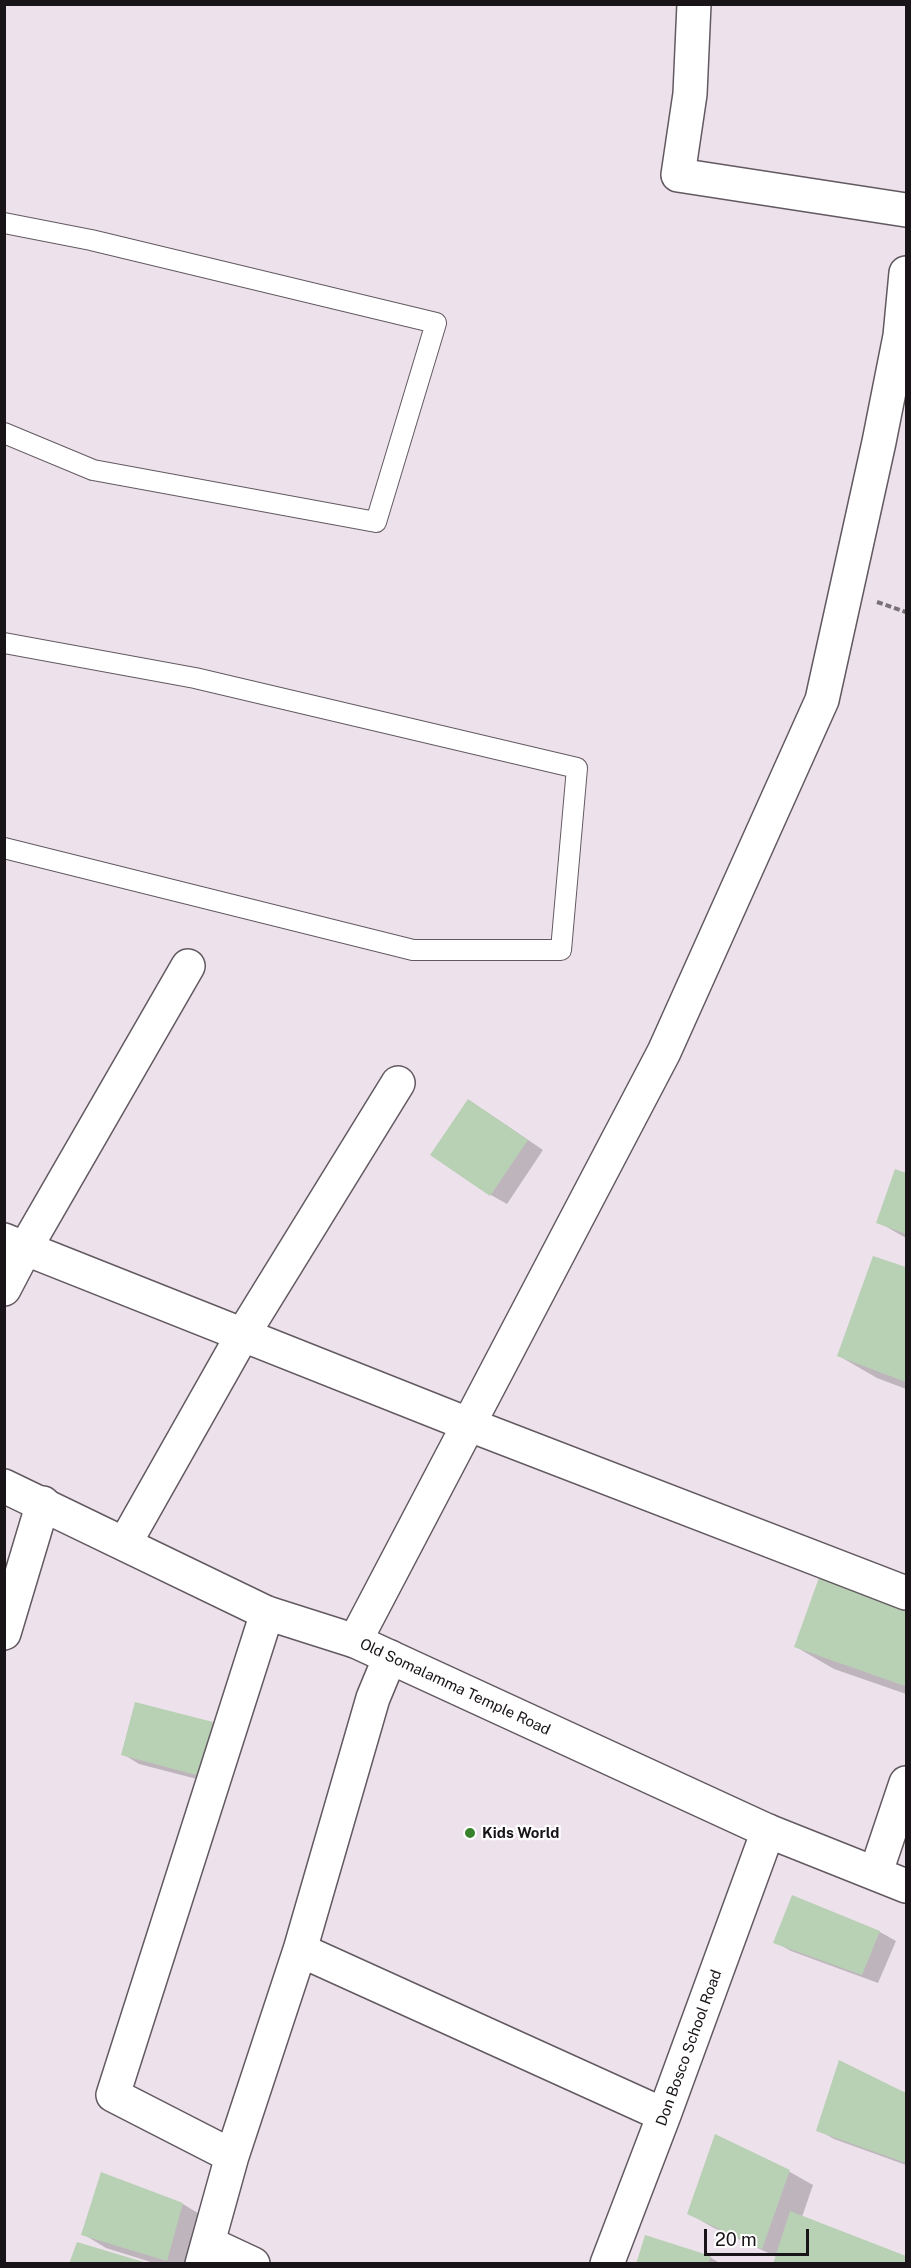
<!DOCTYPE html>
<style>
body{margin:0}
#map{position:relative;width:911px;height:2268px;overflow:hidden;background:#ede2ec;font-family:"Public Sans",sans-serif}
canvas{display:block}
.frame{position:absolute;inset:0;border:6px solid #181418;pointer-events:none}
.scale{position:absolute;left:704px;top:2229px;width:105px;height:27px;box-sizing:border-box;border:3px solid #181418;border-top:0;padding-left:8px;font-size:18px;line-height:21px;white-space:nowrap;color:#181418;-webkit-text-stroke:4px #fff;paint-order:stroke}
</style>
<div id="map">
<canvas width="911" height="2268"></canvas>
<div class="frame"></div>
<div class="scale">20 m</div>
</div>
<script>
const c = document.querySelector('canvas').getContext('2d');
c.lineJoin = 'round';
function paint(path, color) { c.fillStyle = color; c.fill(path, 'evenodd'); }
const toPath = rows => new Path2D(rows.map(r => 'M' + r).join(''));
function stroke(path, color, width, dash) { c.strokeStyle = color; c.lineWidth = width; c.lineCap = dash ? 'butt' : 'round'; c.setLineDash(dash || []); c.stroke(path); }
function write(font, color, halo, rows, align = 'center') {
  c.font = font + ' "Public Sans",sans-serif'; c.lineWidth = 4.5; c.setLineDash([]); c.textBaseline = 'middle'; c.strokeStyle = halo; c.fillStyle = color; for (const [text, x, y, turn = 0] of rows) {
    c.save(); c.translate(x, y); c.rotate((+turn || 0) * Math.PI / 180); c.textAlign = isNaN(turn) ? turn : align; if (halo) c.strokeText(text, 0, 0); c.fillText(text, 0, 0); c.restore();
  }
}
paint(toPath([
 [484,1110,543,1150,507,1204,491,1195],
 [896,1171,906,1175,906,1238,878,1222],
 [874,1257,906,1269,906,1389,877,1378,839,1356],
 [906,1606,906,1694,834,1669,796,1647],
 [136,1704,213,1724,229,1733,216,1784,139,1764,123,1754],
 [793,1897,880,1932,896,1941,878,1983,791,1951,775,1942],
 [840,2062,906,2095,906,2165,834,2139,818,2130],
 [715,2136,790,2172,813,2185,802,2217,906,2257,906,2264,775,2264,777,2257,712,2227,688,2213],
 [183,2204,206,2218,193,2264,157,2264,106,2248,83,2234],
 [710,2257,721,2264,637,2264]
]), '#0003');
paint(toPath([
 [468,1099,528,1140,490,1196,430,1155],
 [895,1169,906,1173,906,1234,876,1223],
 [873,1256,906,1267,906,1382,837,1356],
 [821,1572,906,1604,906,1679,905,1686,794,1647],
 [135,1702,213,1722,200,1776,121,1755],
 [792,1895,880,1931,862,1975,773,1943],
 [839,2060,906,2093,906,2163,816,2131],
 [715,2134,790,2170,762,2249,687,2214],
 [101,2172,183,2203,167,2261,81,2235],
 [790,2211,906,2256,906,2264,773,2264],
 [645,2235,711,2256,708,2264,636,2264],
 [77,2242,147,2263,147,2264,69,2264]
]), '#b8d0b4');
const service = toPath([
 [4,223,91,240,436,323,376,522,93,470,4,433],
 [4,643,195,678,577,768,561,950,413,950,4,848]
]);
const minor = toPath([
 [694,4,690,94,678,175,906,210],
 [4,1240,470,1425,906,1593],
 [4,1289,26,1247,188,966],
 [125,1543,242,1336,398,1083],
 [4,1633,43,1503],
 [355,1641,664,1052,822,700,879,442,900,336,906,273],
 [876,1872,906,1783],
 [300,1950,664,2115],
 [232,2156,113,2095,267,1613],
 [208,2243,253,2264],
 [202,2264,232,2156,300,1950,373,1698,390,1657],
 [607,2264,664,2115,768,1831]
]);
const tertiary = toPath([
 [4,1486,267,1613,355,1641,768,1831,906,1886]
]);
stroke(service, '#625961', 22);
stroke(minor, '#625961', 36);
stroke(tertiary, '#625961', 36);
stroke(toPath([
 [877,602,906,612]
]), '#797178', 4, [6, 3]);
stroke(service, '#fff', 20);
stroke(minor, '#fff', 33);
stroke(tertiary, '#fff', 33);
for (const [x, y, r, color] of [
 [470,1833,6,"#37822a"]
]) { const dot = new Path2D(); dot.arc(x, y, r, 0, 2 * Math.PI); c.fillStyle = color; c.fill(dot); stroke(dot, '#fff', 2); }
write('15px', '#181418', '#fff', [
 ["Old Somalamma Temple Road",455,1687,25],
 ["Don Bosco School Road",689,2048,-70]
]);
write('bold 15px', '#181418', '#fff', [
 ["Kids World",482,1833]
], 'left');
</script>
